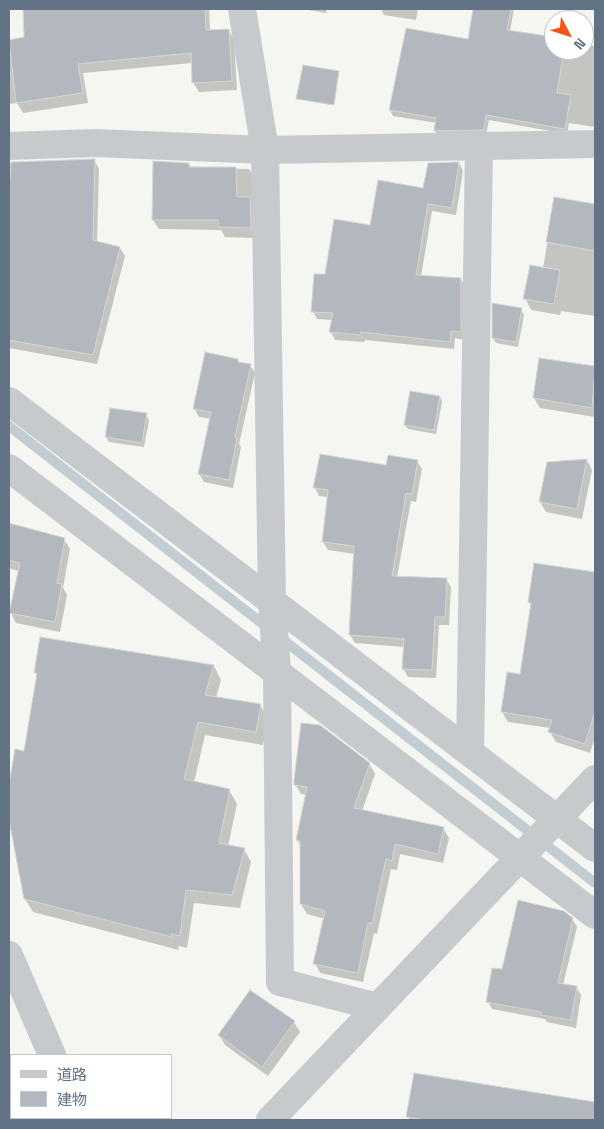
<!DOCTYPE html>
<meta charset="utf-8">
<style>
body{margin:0}
#map{position:relative;width:604px;height:1129px;overflow:hidden;background:#f5f6f1;font-family:"Space Grotesk","Noto Sans JP",sans-serif}
canvas{display:block}
.frame{position:absolute;inset:0;border:10px solid #627385;pointer-events:none}
.legend{position:absolute;left:10px;top:1054px;width:162px;height:65px;box-sizing:border-box;background:#fff;border:1px solid #c0c7ce;margin:0;padding:6px 9px;list-style:none;font-size:15px;color:#627385}
.legend li{display:flex;align-items:center;gap:10px;height:25px}
.legend b{width:25px;border:1px solid #c0c7ce}
.north{position:absolute;left:544px;top:10px;width:50px;height:50px;box-sizing:border-box;background:#fff;border:1px solid #c0c7ce;border-radius:50%;rotate:130deg;font-size:14px;font-weight:700;line-height:20px;text-align:center;color:#627385}
.north::after{content:'';display:block;margin:auto;width:18px;height:22px;background:#f15615;clip-path:polygon(50% 0,100% 100%,50% 72%,0 100%)}
</style>
<div id="map">
<canvas width="604" height="1129"></canvas>
<div class="frame"></div>
<ul class="legend">
<li><b style="height:6px;background:#c7cacd"></b>道路</li>
<li><b style="height:14px;background:#b2b8be"></b>建物</li>
</ul>
<div class="north">N</div>
</div>
<script>
const c = document.querySelector('canvas').getContext('2d');
c.lineJoin = 'round';
function paint(path, color) { c.fillStyle = color; c.fill(path, 'evenodd'); }
const toPath = rows => new Path2D(rows.map(r => 'M' + r).join(''));
function stroke(path, color, width, dash) { c.strokeStyle = color; c.lineWidth = width; c.lineCap = dash ? 'butt' : 'round'; c.setLineDash(dash || []); c.stroke(path); }
paint(toPath([
 [24,9,209,9,210,31,229,30,234,40,237,90,199,92,193,82,192,63,83,73,88,103,23,113,17,103,9,104,9,41,25,38],
 [303,9,327,9,326,13],
 [381,9,418,9,416,20,384,15],
 [474,9,514,9,510,31,554,39,554,50,584,50,584,44,595,46,595,127,569,123,567,134,489,120,486,135,438,136,435,131,437,123,393,116,390,110,469,40],
 [94,160,99,169,97,243,120,248,125,256,97,364,9,348,9,163],
 [459,163,463,171,456,215,432,211,421,276,461,279,465,287,464,340,455,338,454,349,365,340,364,342,335,340,331,332,333,320,317,319,313,311,326,276,371,227],
 [189,164,191,168,249,169,255,179,256,238,225,237,221,230,159,229,153,220],
 [555,199,595,206,595,316,561,311,560,315,531,310,525,298,543,268],
 [521,310,524,315,518,347,496,343,493,338],
 [540,359,595,368,595,417,540,408,534,398],
 [237,360,239,363,250,365,255,373,239,444,241,447,233,488,204,482,199,474,211,419,199,417,194,408],
 [440,397,442,402,436,434,408,429,405,425],
 [146,415,149,420,144,447,109,442,106,437],
 [587,460,592,470,582,519,546,512,540,502],
 [417,461,422,469,416,502,411,501,397,577,446,579,451,587,449,625,439,625,436,678,408,677,403,668,405,647,355,643,350,635,355,554,328,550,323,542,328,497,319,496,315,488,387,466],
 [10,524,64,539,70,549,63,588,67,595,60,632,16,623,11,613,19,571,11,569,9,565],
 [535,564,595,573,595,737,590,753,556,742,550,732,551,728,508,722,502,712,521,676,532,608,529,602],
 [214,666,221,680,216,698,260,705,268,719,263,745,205,735,194,783,229,790,237,804,228,846,244,849,251,862,240,908,194,903,187,948,178,946,179,950,33,912,25,899,9,813,9,791,16,751,25,752,38,677,35,672],
 [369,764,375,774,362,811,443,828,449,838,443,863,400,854,397,870,391,869,377,934,374,933,363,982,320,973,315,963,325,919,307,914,301,904,302,848,297,840,306,795,301,794,295,784],
 [572,918,577,927,563,985,576,987,581,995,576,1028,547,1022,545,1019,492,1009,488,1001,503,971],
 [294,1022,300,1032,268,1076,225,1045,219,1035],
 [591,1103,595,1110,595,1120,410,1120,408,1117]
]), '#0003');
stroke(toPath([
 [9,426,595,883]
]), '#c2ccd2', 10);
const building = toPath([
 [23,9,205,9,206,30,229,29,232,81,192,83,191,53,78,64,83,93,16,103,9,40,24,37,23,9],
 [473,9,511,9,507,30,554,37,554,50,564,50,557,93,571,95,565,129,486,115,484,130,434,131,436,118,389,110,406,28,468,39,473,9],
 [303,65,339,71,334,105,296,99,303,65],
 [95,159,93,240,120,247,93,355,9,340,9,194,11,162,95,159],
 [153,161,189,163,189,167,236,167,237,197,250,197,251,228,218,227,218,220,152,220,153,161],
 [459,162,452,208,428,204,416,275,461,278,461,332,451,331,450,342,361,332,360,335,329,332,333,313,311,312,314,274,325,274,334,219,370,225,378,180,423,188,428,163,459,162],
 [554,197,595,204,595,251,546,242,554,197],
 [530,265,560,270,554,304,523,299,530,265],
 [492,303,522,308,516,342,492,338,492,303],
 [205,352,238,359,238,362,251,364,235,437,237,438,229,480,198,474,211,412,193,409,205,352],
 [539,358,595,366,592,408,533,398,539,358],
 [410,391,440,396,434,430,404,425,410,391],
 [110,408,147,413,142,443,105,437,110,408],
 [320,454,386,465,388,455,418,460,412,494,406,493,392,576,447,578,445,617,435,617,432,670,402,669,404,639,349,635,354,546,322,542,328,490,313,488,320,454],
 [587,459,577,509,539,502,547,462,587,459],
 [9,523,65,538,57,583,62,584,55,622,9,613,20,563,9,560,9,523],
 [534,563,595,572,595,711,585,744,548,732,552,720,501,712,507,672,520,674,531,603,528,602,534,563],
 [40,637,214,665,205,695,261,704,256,732,198,722,184,779,230,789,219,843,245,848,232,895,186,890,180,936,171,934,172,937,24,899,9,820,9,784,15,749,24,751,37,673,34,673,40,637],
 [301,723,320,725,370,763,354,808,444,827,438,854,395,844,392,861,386,859,372,924,368,923,358,973,313,964,325,911,300,904,300,841,296,840,307,787,294,785,294,780,301,723],
 [518,900,564,911,573,918,558,983,577,986,571,1020,541,1015,541,1012,486,1002,492,968,502,969,518,900],
 [250,990,295,1021,262,1067,218,1035,250,990],
 [414,1073,595,1102,595,1120,426,1120,406,1117,414,1073]
]);
paint(building, '#b2b8be');
stroke(building, '#d6d7d4', 1);
stroke(toPath([
 [242,9,265,150,272,602,277,672,280,982,378,1007],
 [9,146,94,143,265,150,595,144],
 [9,401,595,848],
 [9,468,595,915],
 [470,753,479,144],
 [9,955,52,1055],
 [81,1118,82,1120],
 [270,1120,595,779]
]), '#c7cacd', 28);
</script>
